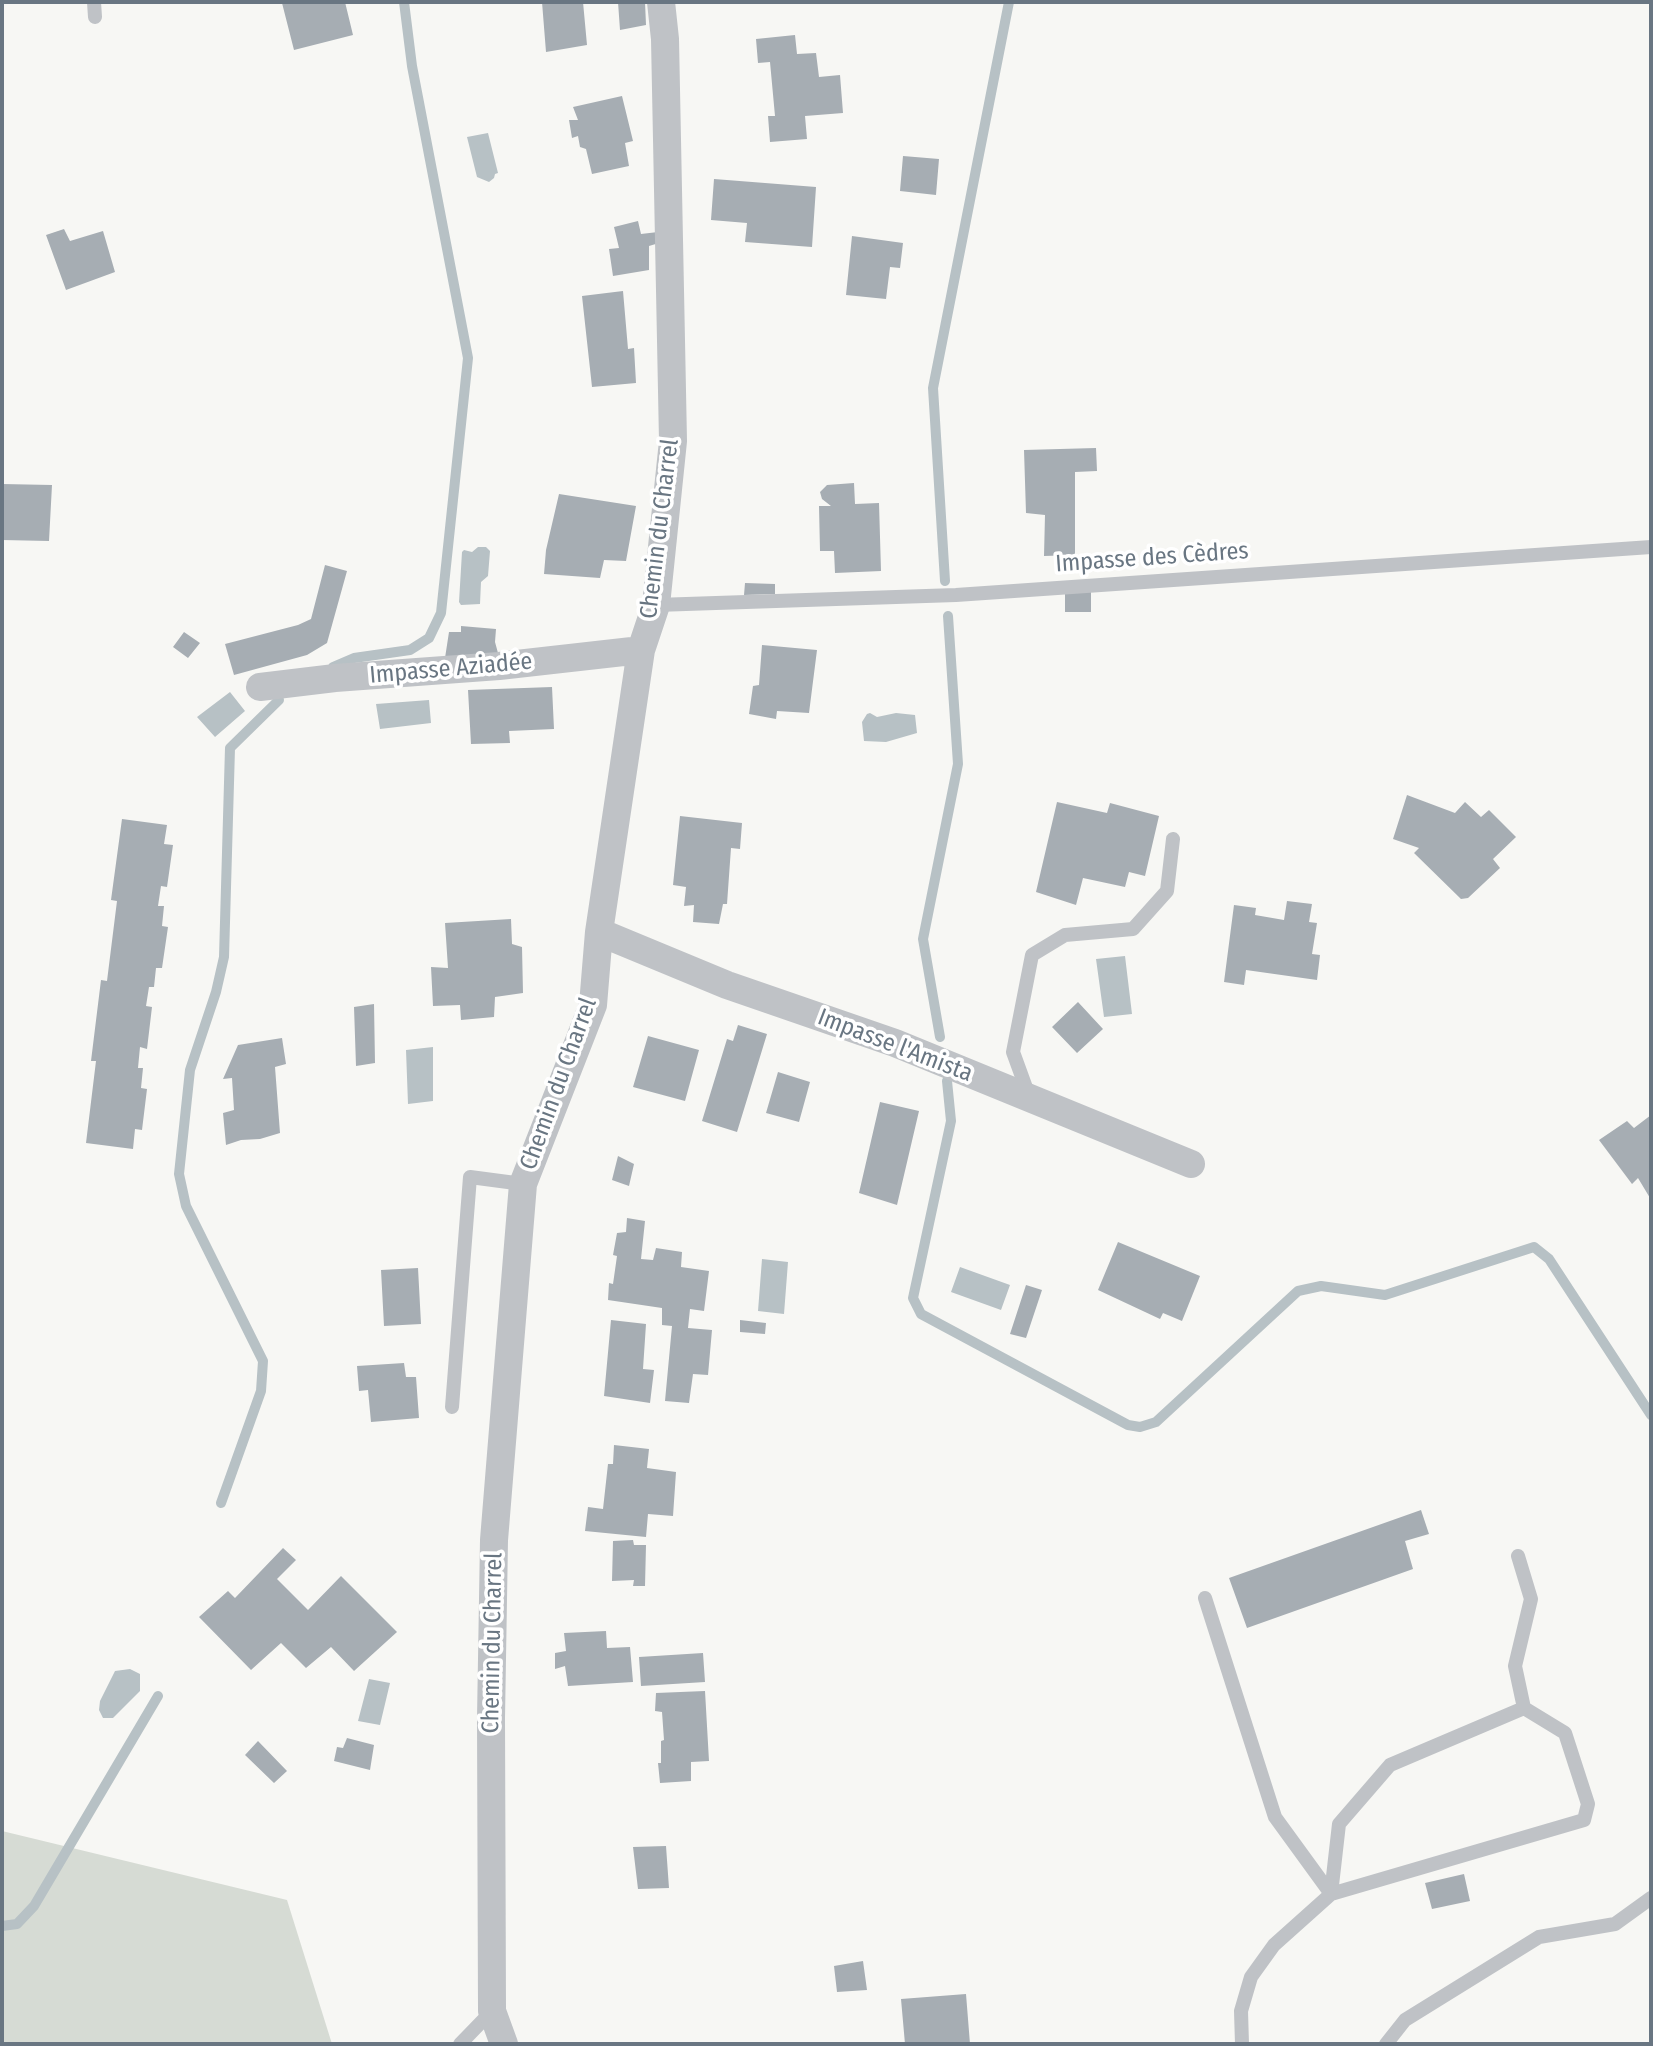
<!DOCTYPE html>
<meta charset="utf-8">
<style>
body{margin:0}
#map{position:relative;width:1653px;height:2046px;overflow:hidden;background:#f7f7f4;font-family:"Fira Sans Condensed",sans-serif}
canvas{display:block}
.frame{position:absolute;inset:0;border:4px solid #697682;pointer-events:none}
</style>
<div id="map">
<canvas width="1653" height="2046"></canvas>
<div class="frame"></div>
</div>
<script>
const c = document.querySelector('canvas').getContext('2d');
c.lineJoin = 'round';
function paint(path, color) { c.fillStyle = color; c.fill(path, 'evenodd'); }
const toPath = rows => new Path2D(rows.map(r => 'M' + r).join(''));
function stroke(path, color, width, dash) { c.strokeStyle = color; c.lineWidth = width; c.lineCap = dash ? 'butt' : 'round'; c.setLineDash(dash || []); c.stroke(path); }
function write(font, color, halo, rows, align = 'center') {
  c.font = font + ' "Fira Sans Condensed",sans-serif'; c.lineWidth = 7; c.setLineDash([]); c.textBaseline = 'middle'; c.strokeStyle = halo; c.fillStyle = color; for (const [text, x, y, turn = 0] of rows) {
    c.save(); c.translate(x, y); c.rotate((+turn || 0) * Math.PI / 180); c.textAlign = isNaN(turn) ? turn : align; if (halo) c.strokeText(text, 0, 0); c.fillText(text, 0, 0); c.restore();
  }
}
paint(toPath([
 [2,1831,287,1900,332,2044,2,2044]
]), '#d6dbd4');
paint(toPath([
 [488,133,498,173,495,174,494,178,489,182,477,177,467,137],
 [478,547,486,547,490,551,488,576,481,582,480,604,461,605,459,602,462,552,464,550,472,552],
 [230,692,245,711,215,737,197,717],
 [429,700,431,723,380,729,376,704],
 [870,713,877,717,896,713,915,715,917,733,886,742,864,741,862,722,867,714],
 [1125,956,1132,1014,1104,1017,1096,959],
 [433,1047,433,1101,408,1104,406,1050],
 [762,1259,788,1262,784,1314,758,1311],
 [960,1267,1010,1285,1001,1310,951,1292],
 [130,1669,140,1674,140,1691,113,1718,103,1718,99,1710,100,1701,115,1671],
 [369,1679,390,1683,380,1725,358,1721]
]), '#b7c1c5');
stroke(toPath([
 [945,581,933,388,1009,2],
 [333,667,354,658,410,650,429,638,441,613,468,358,412,66,404,2],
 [940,1037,923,939,958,764,948,616],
 [947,1081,951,1121,913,1298,921,1314,1128,1425,1140,1427,1156,1422,1298,1291,1321,1286,1385,1295,1534,1247,1549,1259,1651,1415],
 [221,1503,261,1391,263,1361,186,1206,179,1174,190,1070,216,992,224,957,230,748,279,700],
 [2,1926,17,1924,34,1906,158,1696]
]), '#b7c1c5', 10);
paint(toPath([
 [345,2,353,35,294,50,282,3],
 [542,2,583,2,587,45,546,52],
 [618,2,645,2,646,25,620,30],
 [795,35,797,54,816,53,819,77,840,75,843,113,805,116,807,139,770,142,768,116,775,116,770,62,758,63,756,39],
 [622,96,633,141,625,143,629,166,592,174,586,149,580,147,578,136,572,138,569,120,578,120,573,107],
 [903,156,939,159,936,195,900,191],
 [714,179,816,187,812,247,745,242,747,223,711,220],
 [638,221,641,234,658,232,659,243,649,246,649,270,613,276,609,249,619,248,614,227],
 [64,229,70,241,103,231,115,272,66,290,46,235],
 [852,236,903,243,900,268,890,267,886,299,846,295],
 [623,291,628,349,634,348,636,383,592,387,582,296],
 [1096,448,1097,471,1075,472,1075,555,1044,556,1045,515,1026,513,1024,450],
 [854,483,855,504,879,503,881,571,835,573,834,551,820,551,819,506,831,506,822,499,820,492,827,485],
 [2,484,52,485,49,541,2,540],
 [559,494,636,506,626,561,604,560,600,578,544,574,546,550],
 [325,565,347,571,327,643,307,655,234,675,225,644,298,625,311,619],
 [745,583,775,584,775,594,744,595],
 [1091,591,1091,612,1065,612,1065,593],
 [461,626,496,629,495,642,498,653,445,658,449,632,461,632],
 [184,632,200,643,188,658,173,647],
 [762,645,817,650,809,713,777,711,776,719,749,714,753,686,759,685],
 [552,687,554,729,509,731,510,743,471,744,468,690],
 [1407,795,1455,813,1465,802,1481,817,1489,810,1516,837,1493,859,1500,868,1468,898,1461,899,1414,853,1419,848,1393,839],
 [1057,802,1107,813,1110,803,1159,816,1145,876,1129,872,1125,887,1083,878,1076,905,1036,892],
 [680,816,742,823,740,849,731,848,727,904,723,904,719,924,693,922,694,905,684,906,686,887,673,885],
 [122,819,167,825,164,844,173,845,167,887,161,886,158,906,164,906,162,926,168,927,162,968,156,968,154,987,149,987,146,1006,152,1007,147,1049,140,1047,138,1068,143,1068,141,1088,147,1089,142,1130,135,1129,133,1149,86,1143,96,1061,91,1061,101,980,107,981,117,901,111,900],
 [1287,901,1312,904,1309,922,1317,923,1312,954,1320,955,1317,980,1246,970,1244,985,1224,982,1234,905,1256,908,1255,915,1284,920],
 [511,919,512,944,522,947,523,993,495,997,494,1017,461,1020,460,1005,433,1006,431,967,448,968,445,923],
 [1078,1002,1103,1029,1077,1053,1052,1027],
 [374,1004,375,1063,356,1066,354,1007],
 [738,1025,767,1034,737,1132,702,1121,727,1039,733,1041],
 [648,1036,699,1050,685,1101,633,1087],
 [282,1038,286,1064,275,1067,280,1133,260,1139,241,1140,226,1145,223,1113,234,1110,232,1078,223,1079,238,1045],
 [778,1072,810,1082,799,1122,766,1113],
 [880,1102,919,1111,897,1205,859,1193],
 [1651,1115,1651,1197,1650,1198,1638,1178,1632,1184,1599,1140,1627,1121,1634,1128],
 [618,1156,634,1164,629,1186,612,1180],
 [627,1218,645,1221,641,1259,653,1260,656,1248,682,1252,681,1267,709,1271,704,1311,690,1309,688,1328,712,1330,708,1375,693,1374,689,1403,665,1401,672,1326,662,1325,662,1308,608,1300,609,1283,613,1284,617,1256,613,1255,617,1233,626,1232],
 [1118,1242,1200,1276,1182,1321,1163,1313,1160,1319,1098,1290],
 [418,1268,421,1324,384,1326,381,1270],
 [1026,1285,1042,1290,1026,1338,1010,1334],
 [611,1320,646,1324,643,1369,654,1370,650,1403,604,1396],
 [740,1320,766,1323,765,1334,740,1332],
 [404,1363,406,1377,416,1377,419,1418,371,1422,368,1390,359,1391,357,1366],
 [614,1445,649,1449,647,1468,676,1472,673,1516,648,1514,646,1537,585,1531,588,1507,603,1509,608,1464,613,1464],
 [1421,1510,1429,1534,1405,1541,1413,1569,1247,1628,1229,1578],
 [633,1540,634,1545,646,1545,645,1586,633,1586,634,1580,612,1581,613,1541],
 [283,1548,296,1560,277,1579,308,1610,341,1576,397,1632,354,1671,331,1647,306,1668,281,1643,251,1670,199,1617,228,1591,235,1598],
 [606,1631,607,1648,630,1647,633,1682,568,1686,565,1666,555,1669,555,1653,566,1651,564,1633],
 [703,1653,705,1682,641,1686,639,1657],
 [705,1691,709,1761,691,1762,691,1781,660,1783,658,1763,661,1763,661,1741,664,1740,662,1712,655,1711,656,1693],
 [347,1738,374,1745,370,1770,334,1761,337,1747,343,1748],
 [258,1741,287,1771,274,1783,245,1755],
 [666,1846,669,1888,638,1889,633,1847],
 [1464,1874,1470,1901,1432,1909,1425,1883],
 [863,1961,867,1990,837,1992,834,1966],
 [966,1994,970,2044,905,2044,901,1999]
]), '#a6adb3');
stroke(toPath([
 [94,2,95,17],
 [656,605,956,595,1651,547],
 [1029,1096,1013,1052,1032,955,1065,935,1133,929,1167,891,1173,839],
 [452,1407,470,1177,523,1184],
 [1205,1598,1275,1817,1331,1894],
 [1331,1894,1339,1824,1390,1765,1524,1708],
 [460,2044,492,2011],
 [1242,2044,1241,2011,1251,1977,1274,1945,1331,1894,1584,1820,1588,1804,1565,1733,1524,1708,1515,1666,1531,1599,1518,1556],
 [1386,2044,1405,2020,1539,1937,1615,1924,1651,1898]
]), '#bfc2c6', 14);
stroke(toPath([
 [260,687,335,678,499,666,641,650],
 [599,932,727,985,895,1043,1191,1164],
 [504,2044,492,2011,491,1718,494,1540,523,1184,593,1005,599,932,641,650,656,605,673,441,665,39,661,2]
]), '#bfc2c6', 28);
write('24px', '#697682', '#fff', [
 ["Chemin du Charrel",660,529,-83],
 ["Impasse des Cèdres",1152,558,-4],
 ["Impasse Aziadée",451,669,-5],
 ["Impasse l'Amista",895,1046,21],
 ["Chemin du Charrel",559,1084,-70],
 ["Chemin du Charrel",493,1643,-89]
]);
</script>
